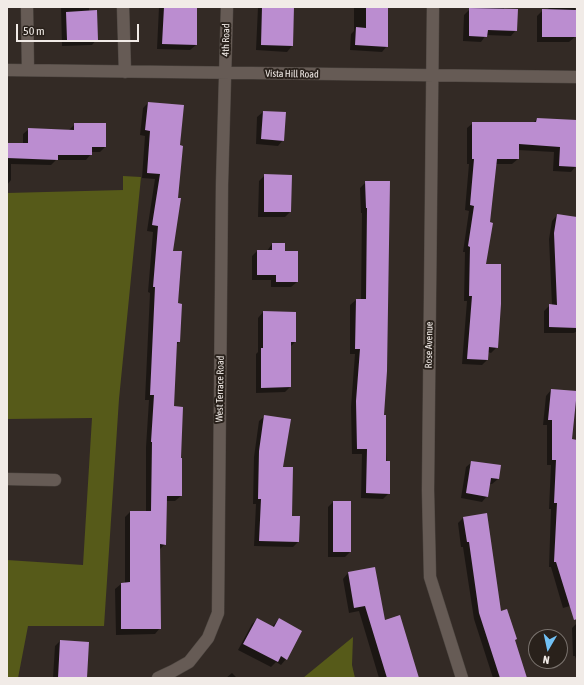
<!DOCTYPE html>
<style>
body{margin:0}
#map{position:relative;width:584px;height:685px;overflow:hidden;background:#332a25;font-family:"Asap Condensed",sans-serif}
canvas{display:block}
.frame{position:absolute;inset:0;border:8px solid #f1ebe7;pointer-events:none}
.north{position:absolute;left:528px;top:629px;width:40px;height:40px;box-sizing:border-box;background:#29211b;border:1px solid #79726d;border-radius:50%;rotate:189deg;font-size:11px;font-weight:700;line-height:16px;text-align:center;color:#f1ebe7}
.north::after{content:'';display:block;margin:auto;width:14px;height:18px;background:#71c1f5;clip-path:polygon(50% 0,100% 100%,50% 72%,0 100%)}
.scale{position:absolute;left:16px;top:24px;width:123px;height:18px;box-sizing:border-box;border:2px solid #f1ebe7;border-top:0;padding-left:5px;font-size:12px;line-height:14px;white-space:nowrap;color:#f1ebe7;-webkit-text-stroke:3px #29211b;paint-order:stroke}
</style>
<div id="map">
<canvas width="584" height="685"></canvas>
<div class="frame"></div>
<div class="north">N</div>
<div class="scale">50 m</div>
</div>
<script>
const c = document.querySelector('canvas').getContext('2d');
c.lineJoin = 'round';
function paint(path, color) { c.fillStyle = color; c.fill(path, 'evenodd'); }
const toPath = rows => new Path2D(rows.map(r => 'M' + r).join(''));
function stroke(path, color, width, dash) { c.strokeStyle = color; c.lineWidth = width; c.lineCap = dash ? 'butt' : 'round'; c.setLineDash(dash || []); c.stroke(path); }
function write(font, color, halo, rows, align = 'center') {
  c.font = font + ' "Asap Condensed",sans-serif'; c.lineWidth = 4; c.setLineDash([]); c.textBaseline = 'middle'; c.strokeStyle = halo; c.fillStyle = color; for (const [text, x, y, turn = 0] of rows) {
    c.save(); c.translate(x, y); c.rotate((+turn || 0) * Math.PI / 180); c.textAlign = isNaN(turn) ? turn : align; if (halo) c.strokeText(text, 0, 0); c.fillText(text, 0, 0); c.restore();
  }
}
paint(toPath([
 [123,176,141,177,119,399,104,626,28,626,18,678,7,678,7,560,83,565,92,418,7,419,7,193,123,190],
 [353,637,352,665,355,678,303,678]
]), '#565a19');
paint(toPath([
 [61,7,89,7,89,12,97,39,92,45,62,46],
 [159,7,197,7,196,45,190,50,157,49],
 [258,7,294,7,292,46,287,52,256,50],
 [354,7,388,7,387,46,382,52,350,50,351,34,354,31],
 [470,7,504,7,504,10,516,30,511,36,486,35,481,42,463,41,464,15,470,9],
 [550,7,575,7,575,37,569,42,537,42,537,16,543,10,547,10],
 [148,103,183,106,172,251,179,342,176,345,173,407,180,459,181,496,175,501,166,501,165,544,159,550,160,628,155,634,116,635,115,589,121,584,125,584,125,517,130,512,146,512,146,447,149,400,145,400,150,293,148,292,153,232,147,231,155,179,142,178,145,136,140,135,143,108],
 [263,112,285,113,283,140,278,146,256,144,257,117],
 [537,119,577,121,576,166,571,172,553,171,554,152,518,150,518,159,512,164,495,164,485,265,497,347,491,353,488,352,487,360,482,365,462,364,467,301,464,301,465,252,463,252,469,211,465,210,469,164,467,164,467,128,473,123,533,123],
 [75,124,105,147,100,152,91,152,91,154,86,160,56,160,51,165,11,164,11,180,7,185,7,144,23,144,23,134,29,129,69,130],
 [265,175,290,212,285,217,258,217,259,181],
 [366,182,389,493,383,499,361,498,362,454,352,454,351,407,355,354,350,354,350,305,356,300,361,300,362,213,361,213,360,188],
 [557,215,577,218,577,331,574,333,544,333,544,311,550,305,552,305,549,239,552,221],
 [272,244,284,252,297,282,291,287,271,287,271,280,252,280,252,256,257,251,267,251],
 [263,312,295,342,290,347,290,387,285,392,256,393,256,354,258,352,258,318],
 [551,390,571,440,577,440,577,604,563,608,551,567,549,567,551,509,549,509,551,465,547,465,547,425,543,425,546,396],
 [265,416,282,468,291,517,298,542,293,547,254,546,256,504,253,504,254,457,259,421],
 [472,462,498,479,492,484,489,484,487,496,482,502,461,498,466,467],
 [333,502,350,552,345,557,328,557,328,507],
 [463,518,500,612,514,641,526,678,493,678,474,619,463,547,461,547,458,523],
 [374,569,384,621,418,678,379,678,359,611,349,613,343,579,348,573],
 [257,619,272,627,279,619,286,659,281,665,276,662,271,667,238,650,252,624],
 [577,623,577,662,575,656,573,656,572,628],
 [60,641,86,678,53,678,55,646],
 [232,673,237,678,226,678]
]), '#0007');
paint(toPath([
 [164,7,197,7,197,45,162,44],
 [262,7,294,7,293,46,261,45],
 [366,7,388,7,388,47,355,45,356,27,366,28],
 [469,8,518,9,517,31,488,30,487,37,469,36],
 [542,9,576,10,576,37,542,37],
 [97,10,98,40,67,40,66,12],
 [148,102,184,105,180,145,183,146,178,198,181,198,173,251,182,251,178,303,182,304,180,342,177,342,174,406,183,407,181,458,182,458,182,496,167,496,166,545,160,544,161,629,121,629,121,583,130,582,130,511,151,511,152,442,151,442,154,395,150,395,155,287,153,287,158,226,152,225,160,174,147,173,150,131,145,130],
 [263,111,286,112,284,141,261,139],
 [537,118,577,120,577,167,559,166,560,147,519,144,519,159,497,159,490,222,493,223,486,264,501,264,501,304,498,348,489,347,488,360,467,359,472,296,469,296,470,247,468,246,474,206,470,205,474,159,472,159,472,122,536,122],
 [74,123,106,123,106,147,92,147,92,155,58,155,58,160,7,158,7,143,28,143,28,128,74,130],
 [264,174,292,175,291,212,264,212],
 [365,181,390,181,387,371,384,415,386,415,386,461,390,461,390,494,366,493,367,449,357,449,356,401,360,349,355,349,356,299,366,299,367,208,366,208],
 [557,214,577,217,577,328,549,327,549,304,557,305,554,233],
 [272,243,285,243,285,251,298,251,298,282,276,282,276,275,257,275,257,250,272,250],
 [263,311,296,312,296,342,291,342,291,387,261,388,261,348,263,348],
 [551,389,577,391,572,439,577,440,577,619,574,620,556,562,554,562,557,503,554,503,556,460,552,460,552,420,548,420],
 [264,415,291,419,283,467,293,467,292,516,300,516,299,542,259,541,261,499,258,499,259,451],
 [471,461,501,465,499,479,491,478,488,497,466,493],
 [333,501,351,501,351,552,333,552],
 [487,513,501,611,507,609,517,639,515,640,527,678,500,678,479,613,469,542,467,542,463,517],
 [375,567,385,620,400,615,419,678,387,678,365,606,354,608,348,572],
 [257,618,274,627,279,618,302,631,287,660,281,656,278,662,243,644],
 [60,640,89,642,87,678,58,678]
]), '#bb8dd0');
const minor = toPath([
 [27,7,28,70],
 [123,7,125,72],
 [433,7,428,490,430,577,462,678],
 [7,70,577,77],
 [7,479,55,480],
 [158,678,173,671,189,662,208,638,218,613,222,184,227,7]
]);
stroke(minor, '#4e4742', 13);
stroke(minor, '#665b55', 12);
write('10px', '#f1ebe7', '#29211b', [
 ["4th Road",226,40,-89],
 ["Vista Hill Road",292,74,1],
 ["Rose Avenue",429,345,-89],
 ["West Terrace Road",220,389,-89]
]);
</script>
